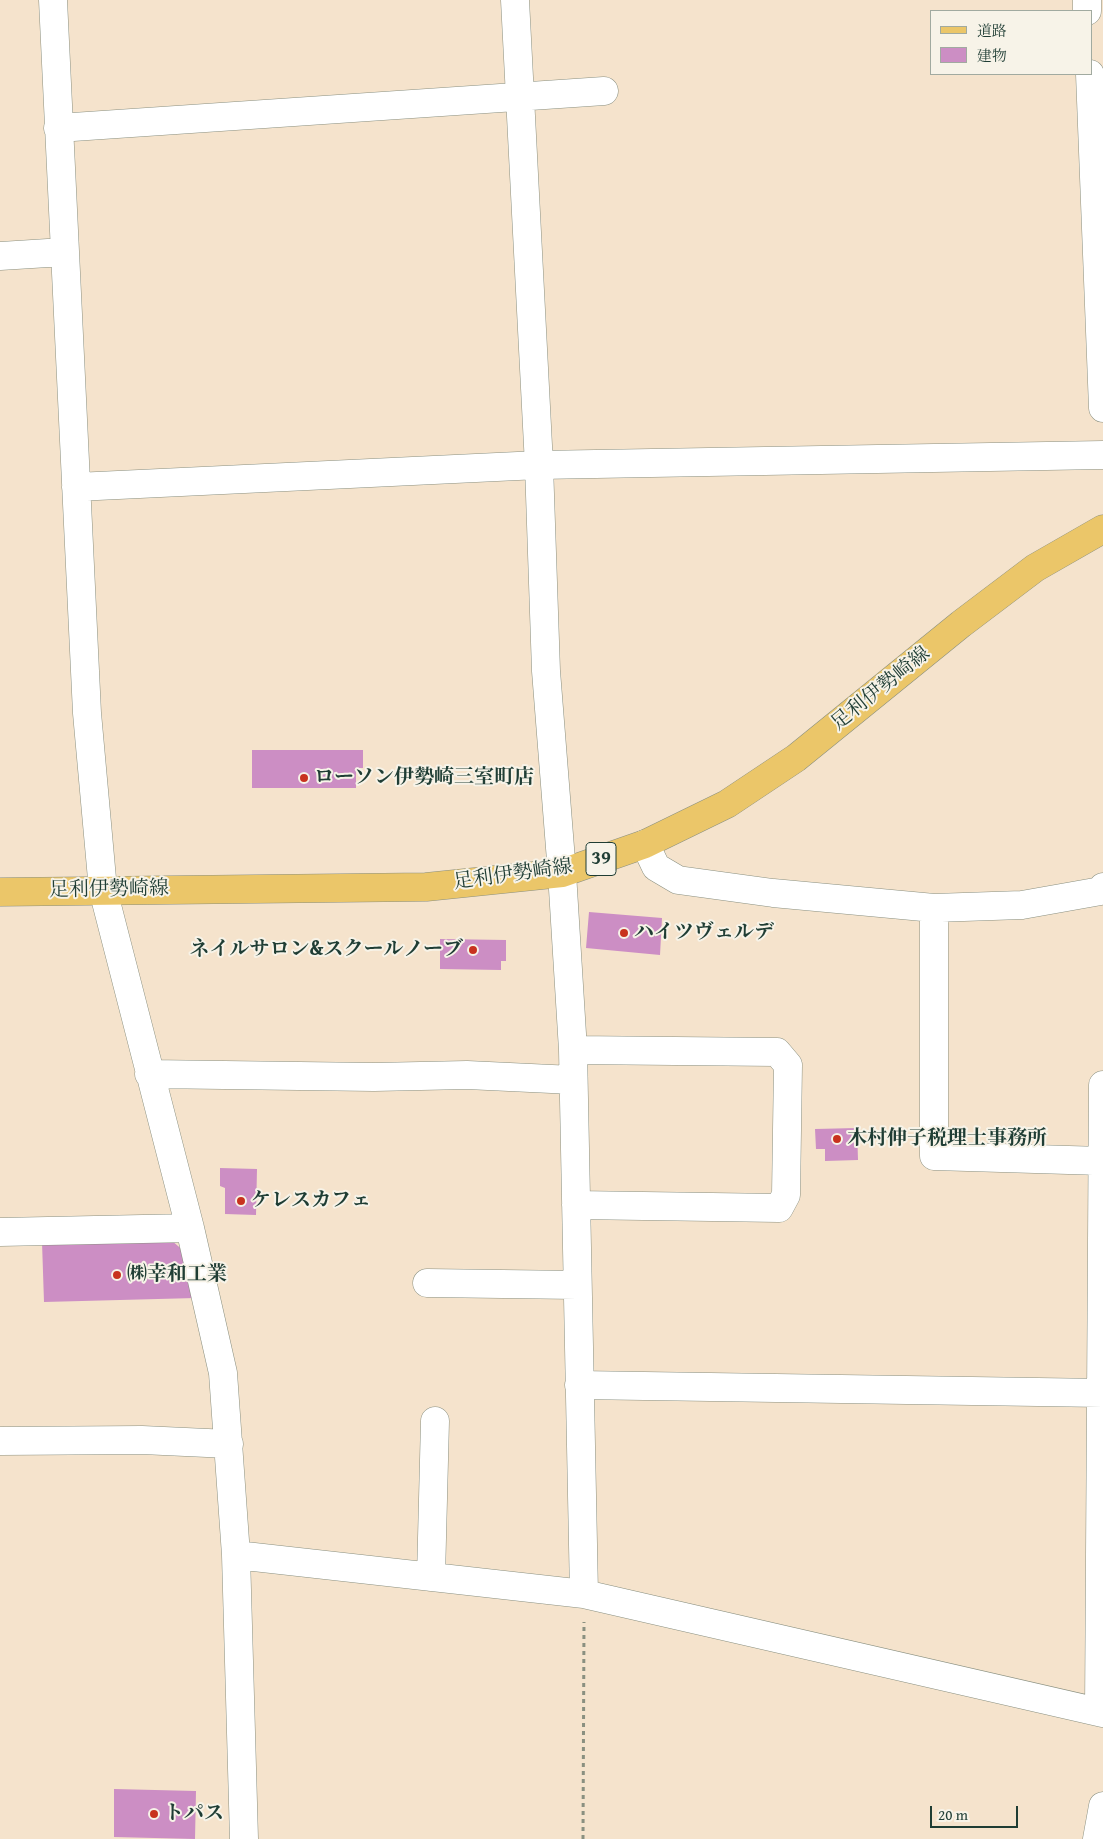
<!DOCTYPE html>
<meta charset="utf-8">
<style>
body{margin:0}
#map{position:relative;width:1103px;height:1839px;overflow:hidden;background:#f5e3cc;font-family:"Gentium Book Plus","Noto Serif JP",serif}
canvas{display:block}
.legend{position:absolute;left:930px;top:10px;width:162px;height:65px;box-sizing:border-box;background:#f7f3e8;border:1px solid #a1aaa0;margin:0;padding:6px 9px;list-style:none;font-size:15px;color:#1f3d34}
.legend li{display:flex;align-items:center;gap:10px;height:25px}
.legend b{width:25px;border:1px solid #a1aaa0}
.scale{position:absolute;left:930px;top:1806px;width:88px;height:22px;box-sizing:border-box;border:2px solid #1f3d34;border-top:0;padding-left:6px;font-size:15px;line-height:18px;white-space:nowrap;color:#1f3d34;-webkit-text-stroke:4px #f7f3e8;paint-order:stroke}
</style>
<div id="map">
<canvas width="1103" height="1839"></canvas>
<ul class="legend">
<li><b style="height:6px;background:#ebc669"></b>道路</li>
<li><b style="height:14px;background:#cc8ec4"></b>建物</li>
</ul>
<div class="scale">20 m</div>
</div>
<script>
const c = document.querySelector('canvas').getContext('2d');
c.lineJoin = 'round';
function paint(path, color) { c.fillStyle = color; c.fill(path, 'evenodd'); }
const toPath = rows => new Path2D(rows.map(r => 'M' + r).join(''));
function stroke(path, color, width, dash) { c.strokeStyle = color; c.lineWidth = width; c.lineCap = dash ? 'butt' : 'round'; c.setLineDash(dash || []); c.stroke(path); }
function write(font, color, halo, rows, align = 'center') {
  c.font = font + ' "Gentium Book Plus","Noto Serif JP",serif'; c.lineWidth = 4; c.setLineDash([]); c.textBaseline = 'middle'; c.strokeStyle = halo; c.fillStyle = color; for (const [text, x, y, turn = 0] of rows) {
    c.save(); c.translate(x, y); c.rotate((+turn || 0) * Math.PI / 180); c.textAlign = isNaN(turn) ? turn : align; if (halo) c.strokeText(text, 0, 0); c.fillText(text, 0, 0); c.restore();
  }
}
paint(toPath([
 [252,750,363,750,363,768,356,768,356,788,252,788],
 [589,912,662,918,660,955,586,948],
 [440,939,506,940,506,961,501,961,501,970,440,969],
 [857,1128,858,1160,825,1161,825,1149,816,1149,815,1129],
 [220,1168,257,1169,256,1215,225,1214,225,1188,220,1186],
 [171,1240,185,1252,196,1298,44,1302,42,1242],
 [114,1789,196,1791,195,1839,114,1837]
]), '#cc8ec4');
const minor = toPath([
 [53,0,87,713,103,890,190,1228,223,1373,236,1555,244,1839],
 [515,0,539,465,546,671,562,873,573,1050,584,1594],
 [1087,0,1087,11],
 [1090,74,1103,408],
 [58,128,604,91],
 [0,256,64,252],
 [76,487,539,465,1103,455],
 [645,844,656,867,678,880,773,893,934,908,1022,905,1101,891,1103,887],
 [934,908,934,1156,1102,1161],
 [573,1050,777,1052,788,1065,786,1195,779,1208,576,1205],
 [149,1074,374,1077,467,1075,573,1080],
 [0,1232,190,1228],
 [427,1283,577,1285],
 [579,1385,1103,1393],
 [0,1441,142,1440,229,1444],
 [236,1555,584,1594,1103,1713],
 [431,1577,435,1421],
 [1099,1712,1103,1085],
 [1097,1839,1103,1806]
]);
const major = toPath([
 [0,892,426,887,562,873,645,844,727,804,796,758,961,624,1035,568,1103,529]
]);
stroke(minor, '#8a9080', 29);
stroke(major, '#8a9080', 29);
stroke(toPath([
 [583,1839,584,1622]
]), '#8a9080', 3, [4, 4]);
stroke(minor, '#fff', 28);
stroke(major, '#ebc669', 28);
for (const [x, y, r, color] of [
 [304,778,5,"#c8321e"],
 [624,933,5,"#c8321e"],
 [473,950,5,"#c8321e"],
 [837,1139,5,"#c8321e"],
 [241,1201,5,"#c8321e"],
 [117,1275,5,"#c8321e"],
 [154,1814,5,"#c8321e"]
]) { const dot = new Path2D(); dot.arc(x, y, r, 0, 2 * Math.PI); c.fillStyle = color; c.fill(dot); stroke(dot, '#f7f3e8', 2); }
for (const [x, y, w] of [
 [601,859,30]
]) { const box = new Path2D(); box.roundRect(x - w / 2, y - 16.5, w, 33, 4); c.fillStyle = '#f7f3e8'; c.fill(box); stroke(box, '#1f3d34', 1); }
write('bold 19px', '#1f3d34', null, [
 ["39",601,859]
]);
write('20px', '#1f3d34', '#f7f3e8', [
 ["足利伊勢崎線",881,689,-39],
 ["足利伊勢崎線",513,875,-8],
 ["足利伊勢崎線",109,890,-1]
]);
write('bold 20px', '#1f3d34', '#f7f3e8', [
 ["ローソン伊勢崎三室町店",314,778],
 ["ハイツヴェルデ",634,933],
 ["ネイルサロン&スクールノーブ",463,950,"right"],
 ["木村伸子税理士事務所",847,1139],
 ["ケレスカフェ",251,1201],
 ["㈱幸和工業",127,1275],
 ["トパス",164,1814]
], 'left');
</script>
